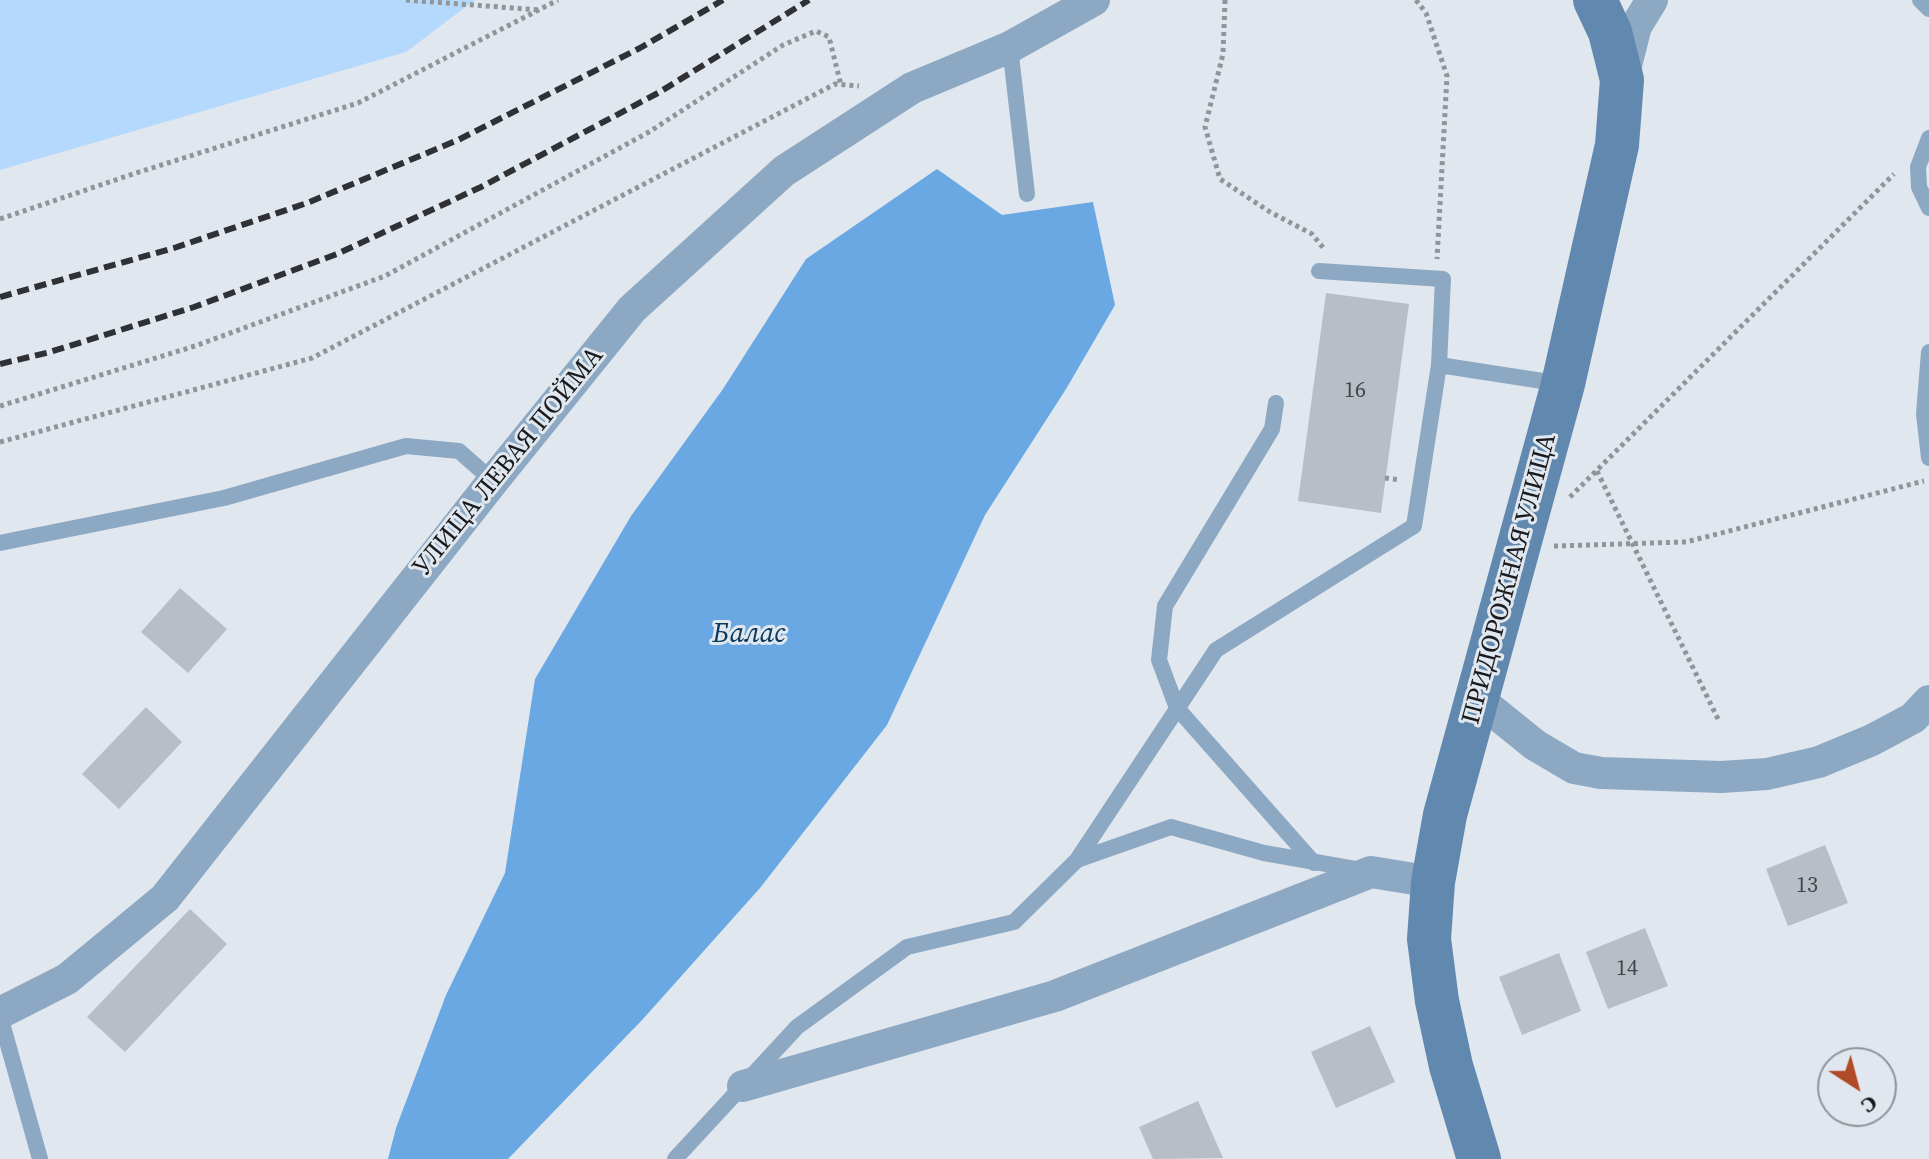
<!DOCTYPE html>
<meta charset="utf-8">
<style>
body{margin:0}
#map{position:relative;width:1929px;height:1159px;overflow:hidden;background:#e0e7ee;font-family:"Source Serif 4",serif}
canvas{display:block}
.north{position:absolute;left:1817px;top:1047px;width:80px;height:80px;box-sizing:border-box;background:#e0e7ee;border:2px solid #90959b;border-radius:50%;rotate:144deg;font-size:22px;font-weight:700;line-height:32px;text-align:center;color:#191b1e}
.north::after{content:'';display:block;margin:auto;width:28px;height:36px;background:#b14a26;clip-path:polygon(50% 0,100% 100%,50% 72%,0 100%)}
</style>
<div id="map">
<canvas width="1929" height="1159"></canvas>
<div class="north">С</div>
</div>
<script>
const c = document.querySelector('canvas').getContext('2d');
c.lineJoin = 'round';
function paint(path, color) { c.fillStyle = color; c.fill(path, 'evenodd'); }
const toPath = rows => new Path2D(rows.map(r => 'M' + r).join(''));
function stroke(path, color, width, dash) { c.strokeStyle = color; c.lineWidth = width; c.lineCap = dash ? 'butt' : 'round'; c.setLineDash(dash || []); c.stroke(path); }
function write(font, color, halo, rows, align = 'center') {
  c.font = font + ' "Source Serif 4",serif'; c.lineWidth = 6; c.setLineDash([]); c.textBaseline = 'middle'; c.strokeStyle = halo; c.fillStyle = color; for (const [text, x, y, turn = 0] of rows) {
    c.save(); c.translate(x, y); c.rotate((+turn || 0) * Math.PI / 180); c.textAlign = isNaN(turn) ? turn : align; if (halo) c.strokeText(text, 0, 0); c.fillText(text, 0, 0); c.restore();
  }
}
paint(toPath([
 [0,0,475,0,406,52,0,170]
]), '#b5d9fc');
paint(toPath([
 [937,169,1002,215,1093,202,1115,305,1066,389,985,515,887,725,760,888,643,1019,508,1159,388,1159,396,1128,446,995,505,873,535,679,631,516,723,389,806,259]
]), '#69a8e3');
paint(toPath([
 [1326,293,1409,304,1381,513,1298,501],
 [180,588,227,629,188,673,141,632],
 [146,707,182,742,119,809,82,774],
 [1825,845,1848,903,1788,926,1766,869],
 [190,909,227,944,125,1052,87,1017],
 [1645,928,1668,986,1608,1009,1586,952],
 [1559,953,1581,1011,1522,1035,1499,977],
 [1370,1026,1395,1082,1336,1108,1311,1052],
 [1198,1101,1223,1158,1153,1159,1139,1127]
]), '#b7bec5');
stroke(toPath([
 [406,0,540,10],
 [1225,0,1223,54,1205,127,1220,179,1270,212,1312,234,1325,250],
 [1416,0,1426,13,1447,76,1437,259],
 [0,219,136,173,358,103,558,0],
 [0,406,195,346,385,276,649,132,783,45,816,31,829,37,841,85],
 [0,442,312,358,835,84,859,86],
 [1597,471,1718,719],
 [1385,478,1400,480],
 [1570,497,1894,174],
 [1554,546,1686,542,1924,481]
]), '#90959a', 5, [4, 4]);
stroke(toPath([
 [1920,0,1929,9],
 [1010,47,1027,194],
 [1929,138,1918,167,1919,187,1929,208],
 [1929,352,1924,414,1929,458],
 [1439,365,1562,384],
 [1276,403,1272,429,1165,606,1159,660,1177,708,1314,863],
 [0,543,224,498,406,446,459,451,493,481],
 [1077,860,1171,827,1264,853,1361,870],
 [0,1016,40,1159],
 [675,1159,797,1027,907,947,1014,922,1077,860,1216,650,1414,526,1439,365,1443,279,1319,271]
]), '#8da8c3', 16);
stroke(toPath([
 [1623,77,1636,26,1652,0],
 [1478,699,1535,745,1574,768,1601,773,1721,777,1767,774,1819,762,1872,740,1913,718,1929,701],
 [0,1013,67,979,165,898,493,481,632,309,784,171,912,88,1010,47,1094,0],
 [743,1086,1055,996,1371,872,1433,882]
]), '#8da8c3', 32);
stroke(toPath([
 [1479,1159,1451,1066,1437,1001,1429,939,1433,882,1445,815,1563,384,1617,145,1622,80,1610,32,1595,0]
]), '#6189b0', 44);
stroke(toPath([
 [0,297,174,248,307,203,458,140,640,48,723,0],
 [0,364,50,352,194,307,337,254,481,187,658,93,809,0]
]), '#2f3135', 6, [12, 6]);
write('22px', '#404448', null, [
 ["16",1355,391],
 ["13",1807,886],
 ["14",1627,969]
]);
write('26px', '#191b1e', '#e0e7ee', [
 ["УЛИЦА ЛЕВАЯ ПОЙМА",509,462,-51],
 ["ПРИДОРОЖНАЯ УЛИЦА",1510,579,-75]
]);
write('italic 28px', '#0a3a60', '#e0e7ee', [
 ["Балас",749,635]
]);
</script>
